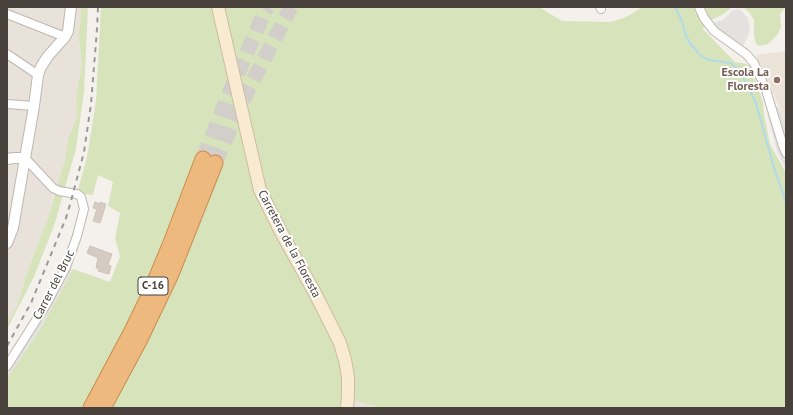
<!DOCTYPE html>
<style>
body{margin:0}
#map{position:relative;width:793px;height:415px;overflow:hidden;background:#f4f1ec;font-family:"PT Sans",sans-serif}
canvas{display:block}
.frame{position:absolute;inset:0;border:8px solid #48413b;pointer-events:none}
</style>
<div id="map">
<canvas width="793" height="415"></canvas>
<div class="frame"></div>
</div>
<script>
const c = document.querySelector('canvas').getContext('2d');
c.lineJoin = 'round';
function paint(path, color) { c.fillStyle = color; c.fill(path, 'evenodd'); }
const toPath = rows => new Path2D(rows.map(r => 'M' + r).join(''));
function stroke(path, color, width, dash) { c.strokeStyle = color; c.lineWidth = width; c.lineCap = dash ? 'butt' : 'round'; c.setLineDash(dash || []); c.stroke(path); }
function write(font, color, halo, rows, align = 'center') {
  c.font = font + ' "PT Sans",sans-serif'; c.lineWidth = 4; c.setLineDash([]); c.textBaseline = 'middle'; c.strokeStyle = halo; c.fillStyle = color; for (const [text, x, y, turn = 0] of rows) {
    c.save(); c.translate(x, y); c.rotate((+turn || 0) * Math.PI / 180); c.textAlign = isNaN(turn) ? turn : align; if (halo) c.strokeText(text, 0, 0); c.fillText(text, 0, 0); c.restore();
  }
}
paint(toPath([
 [7,7,81,7,81,20,78,34,82,65,76,96,77,117,68,137,65,159,58,185,54,194,48,218,30,264,16,308,7,323],
 [347,398,366,403,380,408,344,408]
]), '#e8e2db');
paint(toPath([
 [786,51,786,122,756,55]
]), '#ece3d8');
paint(toPath([
 [81,7,88,7,84,92,76,149,55,223,34,277,7,329,7,323,16,308,30,264,48,218,65,159,68,138,77,117,76,96,82,65,78,34,81,20],
 [101,7,539,7,562,21,611,22,626,17,643,7,732,7,724,14,711,20,705,25,703,29,732,59,735,62,747,64,750,67,763,102,764,114,770,144,786,173,786,408,380,408,347,398,344,408,7,408,7,378,39,331,73,269,110,282,120,256,115,239,120,213,108,206,113,182,98,175,93,195,77,193,87,157,96,101],
 [743,7,786,7,780,14,781,27,778,34,768,44,760,46,756,44,754,36,754,20,750,13]
]), '#d7e3bb');
paint(toPath([
 [737,9,742,11,748,19,749,24,750,31,743,47,716,29,712,23,723,20,732,11],
 [778,106,786,122,786,169,777,151,767,113],
 [66,267,73,269,39,331,7,378,7,366]
]), '#e4e2e0');
stroke(toPath([
 [675,7,682,21,685,33,689,42,700,55,709,60,731,63,740,71,756,103,774,168,786,202]
]), '#b1dae9', 2);
const building = toPath([
 [95,202,99,204,100,202,106,204,100,223,93,221,97,209,93,208,95,202],
 [90,246,112,254,108,265,111,266,109,274,98,271,99,268,96,268,98,258,87,253,90,246]
]);
paint(building, '#d5cbc3');
stroke(building, '#cfc2b7', 1);
stroke(toPath([
 [203,159,228,96,265,11,268,7],
 [215,163,241,104,291,7]
]), '#d2cec9', 15, [15, 8]);
const minor = toPath([
 [600,7,601,9],
 [699,7,704,18,714,31,746,54,754,63,766,90,783,146,786,153],
 [7,14,65,37],
 [7,54,38,75],
 [7,104,34,106],
 [7,366,47,303,66,267,77,236,84,209,81,197,77,194,59,191,53,188,25,158]
]);
const tertiary = toPath([
 [7,159,14,158,25,158],
 [7,243,13,228,34,106,38,75,41,67,48,56,65,37,68,31,71,7]
]);
const secondary = toPath([
 [218,7,260,190,281,232,316,295,340,343,345,360,348,377,348,395,347,408]
]);
const motorway = toPath([
 [91,408,132,331,148,298,171,243,203,159],
 [103,408,139,341,171,274,215,163]
]);
stroke(minor, '#bfb7b0', 10);
stroke(tertiary, '#bfb7b0', 12);
stroke(secondary, '#cebca2', 14);
stroke(motorway, '#cb8c4f', 17);
stroke(minor, '#fff', 8);
stroke(tertiary, '#fff', 10);
stroke(secondary, '#f9ead2', 12);
stroke(motorway, '#edb97f', 15);
stroke(toPath([
 [7,346,31,303,66,218,71,201,84,152,91,104,97,29,98,7]
]), '#999', 2, [5, 5]);
for (const [x, y, r, color] of [
 [777,80,4,"#8d6e63"]
]) { const dot = new Path2D(); dot.arc(x, y, r, 0, 2 * Math.PI); c.fillStyle = color; c.fill(dot); stroke(dot, '#fff', 1.5); }
for (const [x, y, w] of [
 [153,286,30]
]) { const box = new Path2D(); box.roundRect(x - w / 2, y - 9, w, 18, 3); c.fillStyle = '#fff'; c.fill(box); stroke(box, '#48413b', 1); }
write('bold 11px', '#48413b', null, [
 ["C-16",153,286]
]);
write('bold 12px', '#785e54', '#fff', [
 ["Escola La",769,73],
 ["Floresta",769,87]
], 'right');
write('12px', '#48413b', '#fff', [
 ["Carretera de la Floresta",289,244,62],
 ["Carrer del Bruc",54,285,-63]
]);
</script>
